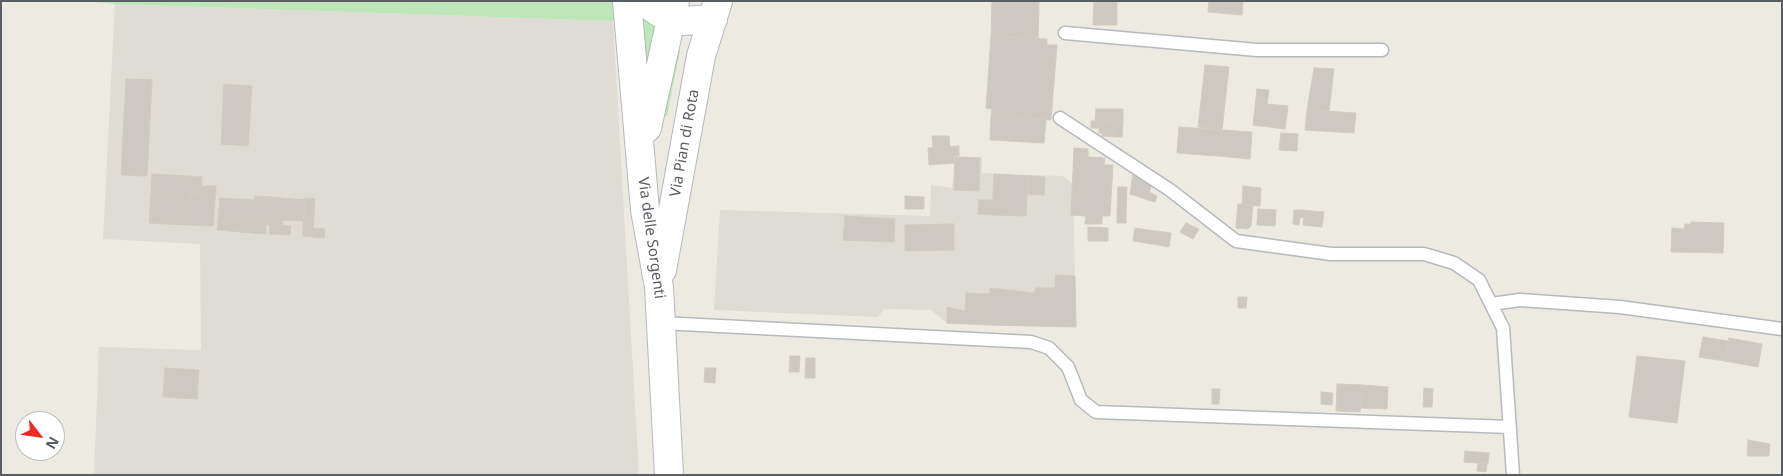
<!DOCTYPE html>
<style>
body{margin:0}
#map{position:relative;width:1783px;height:476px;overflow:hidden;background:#edeae1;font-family:"Noto Sans",sans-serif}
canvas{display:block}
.frame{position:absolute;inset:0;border:2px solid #595e63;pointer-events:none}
.north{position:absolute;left:15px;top:411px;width:50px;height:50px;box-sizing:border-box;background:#fff;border:1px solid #bdbfc1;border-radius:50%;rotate:120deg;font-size:14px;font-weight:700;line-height:20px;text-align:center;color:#595e63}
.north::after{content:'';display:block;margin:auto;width:18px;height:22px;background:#f12b23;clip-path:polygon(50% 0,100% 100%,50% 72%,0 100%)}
</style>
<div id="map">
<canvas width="1783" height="476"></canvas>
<div class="frame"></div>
<div class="north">N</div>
</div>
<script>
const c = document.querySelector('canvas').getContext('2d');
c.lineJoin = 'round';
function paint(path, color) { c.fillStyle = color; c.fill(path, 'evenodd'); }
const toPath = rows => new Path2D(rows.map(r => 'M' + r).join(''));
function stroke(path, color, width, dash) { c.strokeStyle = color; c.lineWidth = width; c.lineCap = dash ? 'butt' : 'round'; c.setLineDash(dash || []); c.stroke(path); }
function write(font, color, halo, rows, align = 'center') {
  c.font = font + ' "Noto Sans",sans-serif'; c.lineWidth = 4; c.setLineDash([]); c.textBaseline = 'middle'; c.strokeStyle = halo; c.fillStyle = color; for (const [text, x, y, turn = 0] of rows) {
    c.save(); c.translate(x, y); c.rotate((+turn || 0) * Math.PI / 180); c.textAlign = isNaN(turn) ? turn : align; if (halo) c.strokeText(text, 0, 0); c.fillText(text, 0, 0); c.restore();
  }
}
paint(toPath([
 [115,4,613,21,639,475,94,475,99,347,201,350,200,244,103,239],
 [955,157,982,157,982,173,1062,176,1073,184,1076,327,948,324,931,310,884,309,878,317,714,310,720,210,930,216,931,185,952,188]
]), '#dedcd5');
paint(toPath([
 [83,1,620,1,621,14,613,21,115,4],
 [639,18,660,28,647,93],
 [677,49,680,51,667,116,664,116]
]), '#bde7bb');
const building = toPath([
 [992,1,1039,1,1038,39,991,37,992,1],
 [1094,1,1117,1,1117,25,1093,25,1094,1],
 [1209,1,1243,1,1242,15,1208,12,1209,1],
 [991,37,1047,39,1047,45,1057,45,1051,120,991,116,992,109,986,108,991,37],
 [1205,65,1229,67,1222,130,1198,127,1205,65],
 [1314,68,1334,69,1329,111,1307,110,1314,68],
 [126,79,152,80,147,176,121,175,126,79],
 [224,84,252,86,248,146,221,144,224,84],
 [1257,89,1269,90,1267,104,1288,106,1285,129,1253,125,1257,89],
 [1096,109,1108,109,1107,121,1095,121,1096,109],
 [1108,109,1123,109,1123,122,1107,121,1108,109],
 [1307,110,1356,113,1354,133,1305,130,1307,110],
 [991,116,1046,120,1044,143,990,140,991,116],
 [1091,121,1103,121,1102,133,1099,133,1099,128,1091,128,1091,121],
 [1103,121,1114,122,1114,137,1102,136,1103,121],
 [1114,122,1123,122,1122,137,1114,137,1114,122],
 [1179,127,1222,130,1218,156,1177,153,1179,127],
 [1222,130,1252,132,1250,159,1218,156,1222,130],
 [1281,133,1298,134,1297,151,1279,150,1281,133],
 [932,136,949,136,950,147,933,147,932,136],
 [959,146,959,156,954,156,954,163,929,165,928,148,959,146],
 [1074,148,1088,149,1088,157,1105,158,1104,165,1113,165,1110,216,1102,216,1102,224,1085,224,1086,216,1071,215,1074,148],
 [955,157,980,158,979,191,954,190,955,157],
 [1133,173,1151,186,1148,200,1130,194,1133,173],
 [152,174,202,177,201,193,191,193,191,198,151,196,152,174],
 [994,174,1028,176,1026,216,992,215,994,174],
 [1028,176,1045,177,1044,195,1028,194,1028,176],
 [201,186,216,186,213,226,190,225,191,193,201,193,201,186],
 [1243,186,1261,188,1260,206,1242,205,1243,186],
 [1118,187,1127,187,1126,213,1117,213,1118,187],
 [1149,192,1157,196,1155,202,1148,200,1149,192],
 [151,196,191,198,190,225,149,223,151,196],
 [255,196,271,197,270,208,305,211,304,221,283,220,283,226,218,221,220,198,255,200,255,196],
 [905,196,924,197,924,209,905,209,905,196],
 [271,197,306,200,305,211,270,208,271,197],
 [305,198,315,199,313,228,303,227,305,198],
 [979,200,993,200,992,215,978,214,979,200],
 [1238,204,1253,205,1251,226,1248,229,1236,228,1238,204],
 [1258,209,1276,210,1275,226,1257,225,1258,209],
 [1294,210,1301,210,1299,225,1293,224,1294,210],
 [1301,210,1324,212,1322,227,1303,225,1304,218,1300,217,1301,210],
 [1117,213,1126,213,1126,223,1117,223,1117,213],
 [845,216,895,219,894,242,843,240,845,216],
 [218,221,266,225,266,234,217,230,218,221],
 [1691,222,1724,223,1723,253,1671,252,1672,228,1684,229,1685,224,1691,224,1691,222],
 [1186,223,1199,229,1193,239,1180,232,1186,223],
 [954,224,954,250,905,251,905,225,954,224],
 [270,225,291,226,290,235,269,234,270,225],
 [303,227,325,229,324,238,303,236,303,227],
 [1088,227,1108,228,1108,241,1088,241,1088,227],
 [1135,228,1148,230,1146,243,1133,241,1135,228],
 [1148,230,1171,233,1169,247,1146,243,1148,230],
 [1056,275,1075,276,1076,327,988,325,990,288,1034,293,1036,288,1055,288,1056,275],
 [966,293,990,294,988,325,947,323,947,307,965,311,966,293],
 [1238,297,1247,297,1246,308,1238,308,1238,297],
 [1703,337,1728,341,1725,361,1699,357,1703,337],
 [1729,338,1762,344,1758,367,1725,361,1729,338],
 [790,356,800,356,799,372,789,372,790,356],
 [1637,356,1685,361,1677,423,1629,417,1637,356],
 [806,358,815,358,815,378,805,378,806,358],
 [165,368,199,370,197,399,163,397,165,368],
 [705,368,716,368,715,383,704,382,705,368],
 [1337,384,1362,385,1360,412,1336,411,1337,384],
 [1362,385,1388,387,1387,409,1361,408,1362,385],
 [1424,388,1433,389,1432,407,1423,407,1424,388],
 [1212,389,1220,389,1219,404,1212,404,1212,389],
 [1321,392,1333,393,1332,405,1321,404,1321,392],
 [1748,440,1770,444,1769,456,1747,456,1748,440],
 [1465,451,1489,453,1488,464,1464,462,1465,451],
 [1478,463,1487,463,1486,472,1477,471,1478,463]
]);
paint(building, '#cdc8c2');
stroke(building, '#d2cbbf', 1);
const service = toPath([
 [1065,33,1257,50,1382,50],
 [1060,118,1170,190,1236,241,1331,254,1424,254,1454,263,1479,280,1503,328,1513,475],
 [1491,304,1520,300,1620,307,1782,329],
 [662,323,1031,342,1049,348,1068,367,1081,400,1096,412,1510,427]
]);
const secondary = toPath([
 [627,1,645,210,659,287,669,475],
 [643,1,660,13,682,21,713,19],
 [647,128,675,1],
 [662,270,701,56,718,1]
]);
stroke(service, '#b6b9be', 15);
stroke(secondary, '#b5b9be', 30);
stroke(service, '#fff', 12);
stroke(secondary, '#fff', 28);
write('15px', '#595e63', '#fff', [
 ["Via Pian di Rota",685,143,-80],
 ["Via delle Sorgenti",651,238,82]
]);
</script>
